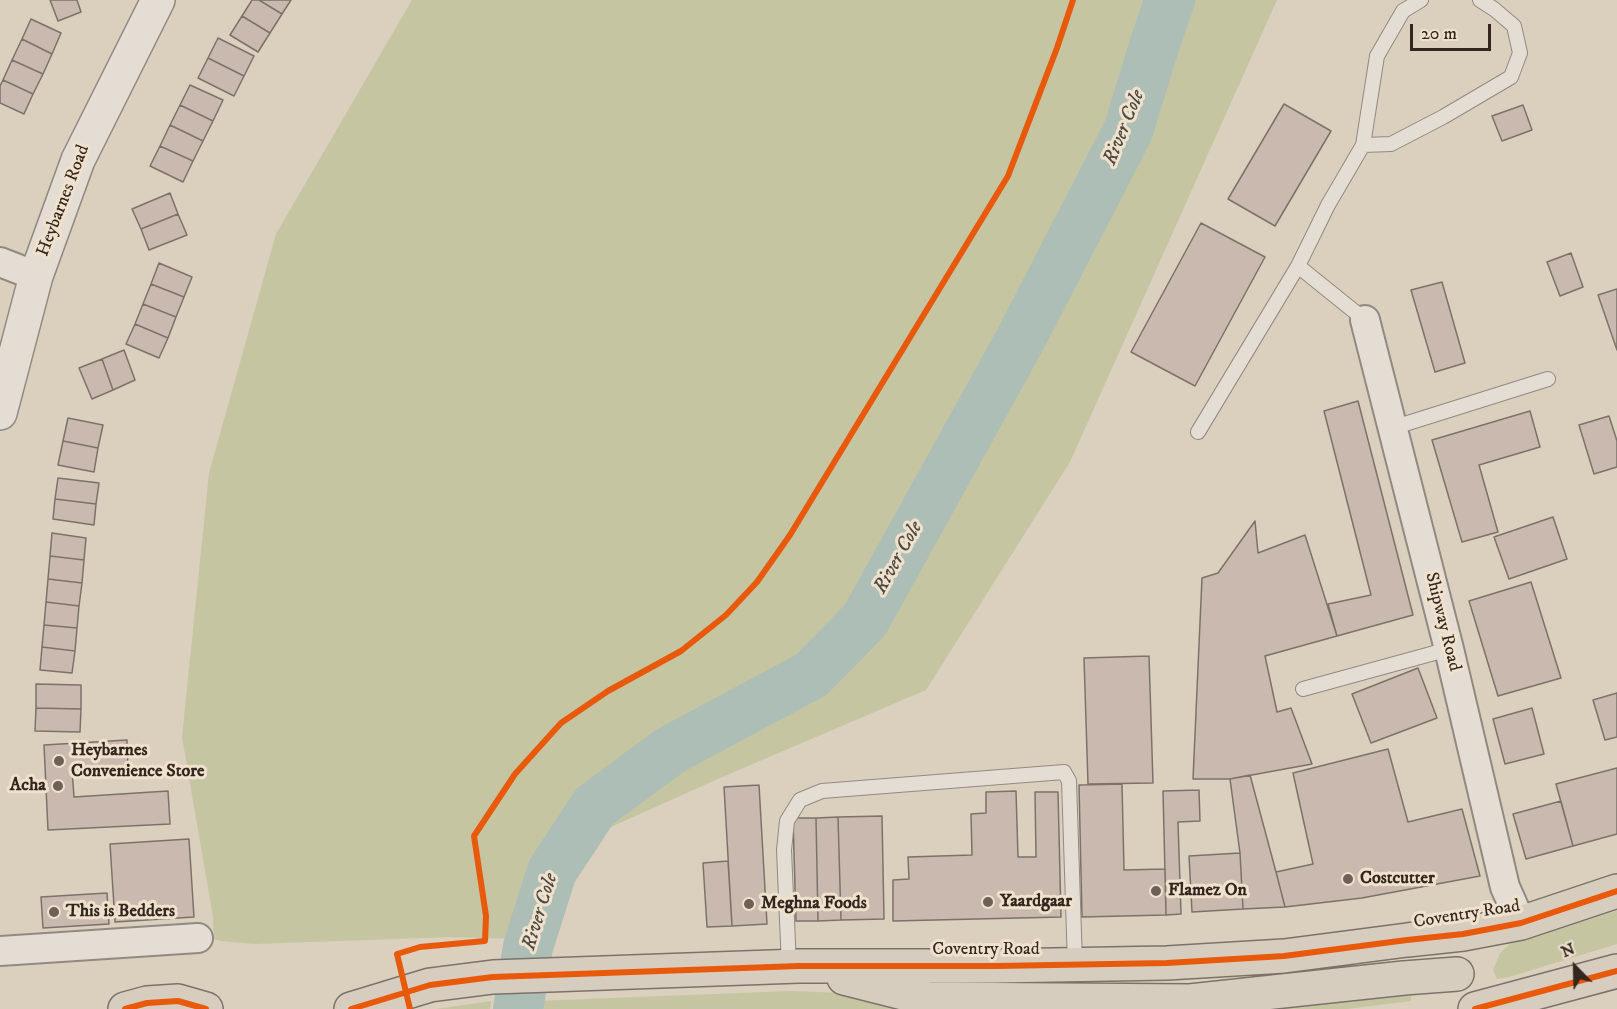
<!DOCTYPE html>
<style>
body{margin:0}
#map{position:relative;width:1617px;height:1009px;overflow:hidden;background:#dbcfbe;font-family:"IM FELL DW Pica",serif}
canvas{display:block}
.north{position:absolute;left:1545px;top:937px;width:60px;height:60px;-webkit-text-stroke:4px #f0e1cc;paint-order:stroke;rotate:337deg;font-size:16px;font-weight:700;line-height:24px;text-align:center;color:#322620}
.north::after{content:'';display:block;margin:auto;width:21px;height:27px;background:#322620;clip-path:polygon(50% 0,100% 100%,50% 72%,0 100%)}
.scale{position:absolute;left:1410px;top:24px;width:81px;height:27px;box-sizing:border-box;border:3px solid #322620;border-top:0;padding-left:8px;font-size:18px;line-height:21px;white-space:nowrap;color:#322620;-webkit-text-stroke:4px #f0e1cc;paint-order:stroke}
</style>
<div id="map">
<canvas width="1617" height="1009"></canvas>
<div class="north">N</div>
<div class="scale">20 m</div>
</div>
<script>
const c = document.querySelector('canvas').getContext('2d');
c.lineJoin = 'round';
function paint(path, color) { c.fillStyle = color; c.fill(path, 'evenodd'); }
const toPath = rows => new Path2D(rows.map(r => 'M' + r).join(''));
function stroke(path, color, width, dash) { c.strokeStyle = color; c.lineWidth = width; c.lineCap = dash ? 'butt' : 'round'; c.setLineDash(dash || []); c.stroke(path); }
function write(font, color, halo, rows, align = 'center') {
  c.font = font + ' "IM FELL DW Pica",serif'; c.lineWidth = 6; c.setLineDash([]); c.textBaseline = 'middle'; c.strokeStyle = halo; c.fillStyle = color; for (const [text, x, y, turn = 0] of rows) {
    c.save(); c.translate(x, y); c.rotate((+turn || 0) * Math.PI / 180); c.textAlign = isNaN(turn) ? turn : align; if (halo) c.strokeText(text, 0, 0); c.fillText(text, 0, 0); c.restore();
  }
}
paint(toPath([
 [412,0,1277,0,1070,462,926,690,720,778,602,831,584,851,554,937,519,939,451,937,255,944,221,941,214,939,213,917,182,737,209,473,276,234],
 [1617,911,1617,944,1509,977,1497,979,1493,970,1500,953,1511,943],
 [791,991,870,994,1076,1009,534,1009,536,1001],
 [1411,991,1411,1001,1347,1009,1202,1009],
 [491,1001,490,1009,436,1009]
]), '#c6c5a2');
stroke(toPath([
 [518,1009,528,947,552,871,595,806,671,750,811,675,865,620,1020,340,1128,131,1156,40,1170,0]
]), '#acbeb6', 50);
const building = toPath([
 [50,0,77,0,81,12,58,21,50,0],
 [252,0,259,0,282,14,270,33,242,16,252,0],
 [259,0,291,0,282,14,259,0],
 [242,16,270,33,258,52,230,35,242,16],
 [31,19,61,33,52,54,22,39,31,19],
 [218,38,254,56,244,76,208,58,218,38],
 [22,39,52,54,43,74,12,60,22,39],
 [208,58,244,76,234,96,198,78,208,58],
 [12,60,43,74,33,94,3,80,12,60],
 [3,80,33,94,24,114,0,103,0,86,3,80],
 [190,85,223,100,213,121,180,105,190,85],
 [1284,104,1331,131,1275,226,1228,199,1284,104],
 [180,105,213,121,203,141,170,125,180,105],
 [1523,105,1532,130,1502,141,1492,116,1523,105],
 [170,125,203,141,193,161,160,146,170,125],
 [160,146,193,161,183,182,150,166,160,146],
 [170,193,178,214,141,229,132,209,170,193],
 [178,214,187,235,149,250,141,229,178,214],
 [1201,223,1265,257,1195,386,1131,352,1201,223],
 [1571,253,1583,287,1560,296,1547,262,1571,253],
 [159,263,192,277,184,297,151,284,159,263],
 [1442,282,1465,363,1435,372,1411,290,1442,282],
 [151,284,184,297,176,317,143,304,151,284],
 [1617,289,1617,350,1598,295,1617,289],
 [143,304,176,317,168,338,135,324,143,304],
 [135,324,168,338,159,358,126,344,135,324],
 [124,350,135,380,113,390,102,359,124,350],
 [102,359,113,390,92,399,79,368,102,359],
 [1358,401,1413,615,1337,636,1328,604,1371,595,1324,411,1358,401],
 [1530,411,1540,447,1479,465,1498,532,1462,542,1432,440,1530,411],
 [1609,416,1617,441,1617,467,1594,474,1579,425,1609,416],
 [68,418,103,425,98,448,63,441,68,418],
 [63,441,98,448,94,472,58,465,63,441],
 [58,478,99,483,96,504,55,499,58,478],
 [55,499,96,504,94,525,53,519,55,499],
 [1553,517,1567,559,1509,579,1494,537,1553,517],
 [1255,521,1258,553,1305,535,1337,636,1265,656,1277,712,1291,708,1312,764,1230,779,1193,779,1202,578,1218,573,1255,521],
 [52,533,86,538,84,560,50,556,52,533],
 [50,556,84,560,82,583,48,579,50,556],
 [48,579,82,583,79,606,46,602,48,579],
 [1531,582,1561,678,1498,696,1469,601,1531,582],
 [46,602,79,606,77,628,44,625,46,602],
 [44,625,77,628,75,651,42,647,44,625],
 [42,647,75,651,72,673,40,670,42,647],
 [1149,656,1153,783,1088,784,1084,658,1149,656],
 [1418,668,1437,718,1371,743,1352,694,1418,668],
 [36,684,81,685,81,709,36,708,36,684],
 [1617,693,1617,737,1605,740,1593,700,1617,693],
 [36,708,81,709,80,732,35,731,36,708],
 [1532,708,1544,754,1505,764,1493,719,1532,708],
 [127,740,128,767,72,770,74,797,168,791,170,824,48,830,44,745,127,740],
 [1388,749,1408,822,1462,809,1480,876,1362,898,1285,907,1276,872,1313,864,1293,773,1388,749],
 [1617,768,1617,834,1573,846,1556,784,1617,768],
 [1250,775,1276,872,1285,907,1243,909,1240,853,1230,779,1250,775],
 [1122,784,1124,870,1165,869,1166,915,1082,917,1079,785,1122,784],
 [759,785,767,924,732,926,724,787,759,785],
 [1199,790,1200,821,1178,822,1181,914,1166,915,1163,791,1199,790],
 [1016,791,1018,857,1036,857,1035,792,1058,792,1061,917,893,921,893,880,909,879,908,857,972,855,971,814,986,813,986,792,1016,791],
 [1561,801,1573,846,1526,859,1513,814,1561,801],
 [882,816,884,919,841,920,838,817,882,816],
 [838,817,841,920,818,921,816,818,838,817],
 [793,818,816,818,818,921,796,921,793,818],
 [189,839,194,917,115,922,110,844,189,839],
 [1240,853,1243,909,1192,912,1189,856,1240,853],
 [728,861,732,926,707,927,703,863,728,861],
 [107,893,109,924,43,928,41,897,107,893]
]);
paint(building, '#c9b9ae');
stroke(building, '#7b736a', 1.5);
const service = toPath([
 [1363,145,1391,144,1443,117,1511,77,1520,53,1514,26,1494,9,1480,0],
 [1365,320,1298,266,1328,205,1363,145,1377,56,1403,11,1421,0],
 [1392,428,1548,379],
 [1198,432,1298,266],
 [1303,689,1449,649],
 [789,967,784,850,787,821,800,800,822,791,1064,772,1069,781,1075,964]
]);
const minor = toPath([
 [0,262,36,276],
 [1365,320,1449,649,1505,887,1521,923],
 [0,951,198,938]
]);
const tertiary = toPath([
 [0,413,36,276,78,160,158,0]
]);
const trunk = toPath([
 [844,978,927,999,1190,1001,1404,978,1457,974],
 [125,1009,147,1003,178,1001,206,1009],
 [351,1009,430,985,493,977,799,966,996,966,1167,963,1284,956,1407,940,1463,934,1521,923,1617,891],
 [1475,1009,1617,971]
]);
stroke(service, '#928a80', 16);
stroke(minor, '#928a80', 32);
stroke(tertiary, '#928a80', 36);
stroke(trunk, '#7b736a', 36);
stroke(service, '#e3ddd4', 14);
stroke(minor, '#e3ddd4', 28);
stroke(tertiary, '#e3ddd4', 33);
stroke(trunk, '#d7cdbf', 33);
stroke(toPath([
 [125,1009,147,1003,178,1001,206,1009],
 [351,1009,430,985,493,977,799,966,996,966,1167,963,1284,956,1407,940,1463,934,1521,923,1617,891],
 [410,1009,397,954,420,947,485,941,486,916,474,836,515,774,561,723,608,691,681,651,726,615,757,582,790,535,1008,176,1057,48,1073,0],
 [1475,1009,1617,971]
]), '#e8590c', 6);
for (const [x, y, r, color] of [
 [59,761,6,"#6d6157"],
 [58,786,6,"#6d6157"],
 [1348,879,6,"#6d6157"],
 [1156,891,6,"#6d6157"],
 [988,902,6,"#6d6157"],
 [749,904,6,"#6d6157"],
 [54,912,6,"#6d6157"]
]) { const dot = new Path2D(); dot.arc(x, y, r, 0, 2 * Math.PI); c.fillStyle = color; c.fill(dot); stroke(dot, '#f0e1cc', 2); }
write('18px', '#322620', '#f0e1cc', [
 ["Heybarnes Road",64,201,-69],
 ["Shipway Road",1442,622,76],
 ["Coventry Road",1467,915,-9],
 ["Coventry Road",986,950]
]);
write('bold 18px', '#322620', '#f0e1cc', [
 ["Heybarnes",71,751],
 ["Convenience Store",71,772],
 ["Acha",46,786,"right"],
 ["Costcutter",1360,879],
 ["Flamez On",1168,891],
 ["Yaardgaar",1000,902],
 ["Meghna Foods",761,904],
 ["This is Bedders",66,912]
], 'left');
write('italic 20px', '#4c4a44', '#f0e1cc', [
 ["River Cole",1125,128,-68],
 ["River Cole",899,558,-61],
 ["River Cole",541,912,-73]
]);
</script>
